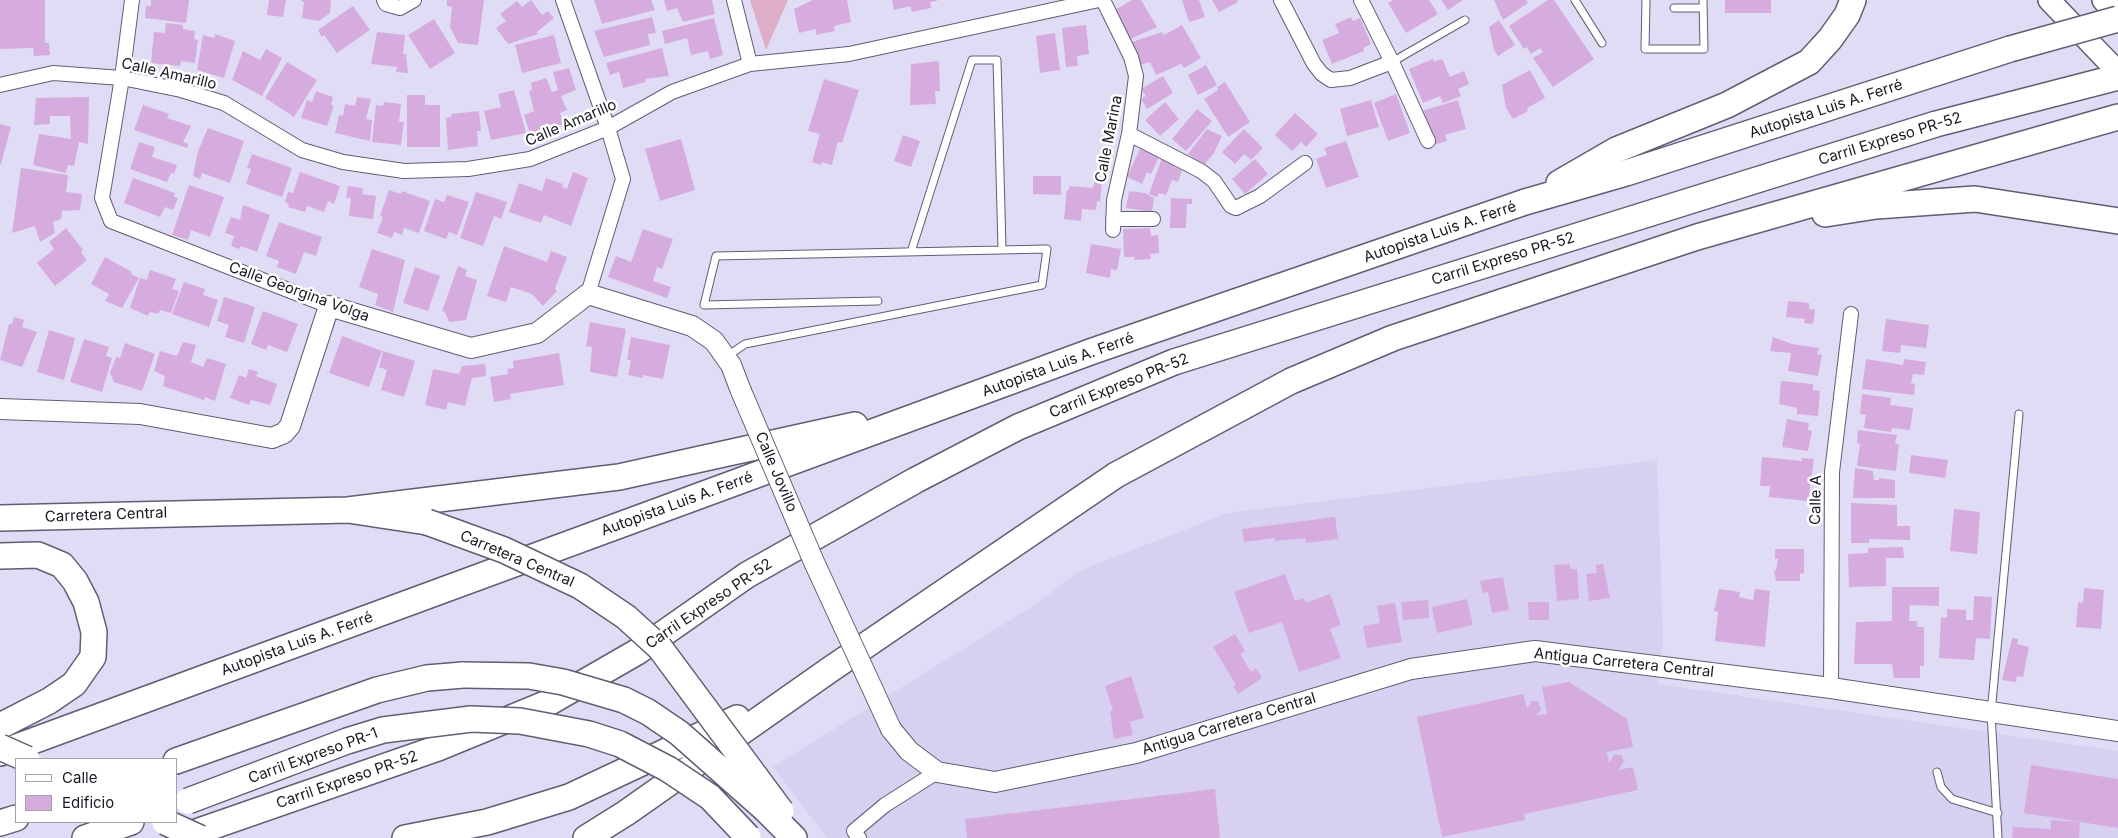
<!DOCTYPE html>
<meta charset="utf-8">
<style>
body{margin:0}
#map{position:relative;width:2118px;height:838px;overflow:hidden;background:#e1dcf5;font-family:Inter,sans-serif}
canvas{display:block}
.legend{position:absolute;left:15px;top:758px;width:162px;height:65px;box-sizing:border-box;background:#fff;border:1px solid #a3a3a6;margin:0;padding:6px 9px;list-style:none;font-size:15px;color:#1a1821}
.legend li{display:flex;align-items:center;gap:10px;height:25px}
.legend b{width:25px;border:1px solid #a3a3a6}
</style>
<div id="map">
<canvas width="2118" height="838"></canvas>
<ul class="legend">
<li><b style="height:6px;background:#fff"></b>Calle</li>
<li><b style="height:14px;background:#d6acdf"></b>Edificio</li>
</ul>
</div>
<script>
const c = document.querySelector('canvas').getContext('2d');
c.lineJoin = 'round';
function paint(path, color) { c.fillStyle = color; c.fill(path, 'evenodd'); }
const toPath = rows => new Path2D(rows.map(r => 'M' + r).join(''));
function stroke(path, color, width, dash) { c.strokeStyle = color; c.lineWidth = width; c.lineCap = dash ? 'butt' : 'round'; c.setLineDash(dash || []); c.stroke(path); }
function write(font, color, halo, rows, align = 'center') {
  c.font = font + ' Inter,sans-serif'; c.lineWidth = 5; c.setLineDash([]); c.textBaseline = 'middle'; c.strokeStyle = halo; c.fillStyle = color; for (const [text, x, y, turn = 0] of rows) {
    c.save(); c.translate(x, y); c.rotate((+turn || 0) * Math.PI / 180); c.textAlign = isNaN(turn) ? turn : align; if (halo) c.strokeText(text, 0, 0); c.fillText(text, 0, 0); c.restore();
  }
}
paint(toPath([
 [1657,460,1663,640,1658,684,2118,751,2118,838,827,838,773,767,1036,604,1081,570,1228,513]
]), '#d7d0f1');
paint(toPath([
 [750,0,788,0,766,50]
]), '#deadc7');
paint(toPath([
 [0,0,45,0,45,43,49,43,50,55,34,56,33,48,0,49],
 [151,0,189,0,186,23,145,18,146,6,151,6],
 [269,0,286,0,283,17,267,15],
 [300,0,331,0,330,13,319,21,302,18,304,2],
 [447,0,484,0,478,45,458,43,450,27,452,7,447,6],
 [531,0,542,15,548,11,554,18,537,32,538,34,508,44,496,28,506,21,500,14,517,1,522,7],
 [594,0,651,0,655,10,602,24],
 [664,0,712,0,715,14,683,22,677,8,667,11],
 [813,0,847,0,851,22,834,26,835,31,816,35,816,29,799,33,794,9],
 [892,0,937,0,937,1,930,2,931,8,912,12,910,6,894,10],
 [1132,0,1141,0,1157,27,1128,40,1115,10],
 [1182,0,1199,0,1205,17,1189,22],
 [1212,0,1237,0,1238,2,1219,12],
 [1393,0,1429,0,1438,14,1406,33,1388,3],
 [1441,0,1463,0,1448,10],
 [1494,0,1526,0,1528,3,1503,20],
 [1548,0,1554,0,1594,59,1553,87,1533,58,1543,52,1540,48,1531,54,1527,47,1524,49,1509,26],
 [1725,0,1771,0,1771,13,1725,13],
 [353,6,370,30,337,53,324,35,322,37,318,30],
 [652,17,656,33,648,34,650,45,604,57,594,31],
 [1351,17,1353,21,1360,18,1371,44,1363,48,1364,51,1332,64,1322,40,1339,33,1335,24],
 [714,18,723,55,710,59,708,51,691,55,687,38,665,44,662,31],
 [434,19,455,53,430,69,408,35],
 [1499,20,1515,45,1498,56,1494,50,1489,27],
 [166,23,183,25,183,29,195,31,194,39,198,40,195,63,181,61,180,66,151,63,154,32,165,33],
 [1086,25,1089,54,1077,56,1078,66,1066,67,1062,28],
 [1182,25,1201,58,1184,68,1181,64,1156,75,1150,62,1140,65,1132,42,1162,32,1164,35],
 [377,32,405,35,403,54,406,54,408,73,396,72,397,67,371,64],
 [1055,33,1060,70,1040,73,1036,36],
 [215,34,235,41,224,78,197,70,203,35,214,38],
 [554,35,561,63,522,73,515,45],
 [662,48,669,76,645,79,646,82,623,88,619,72,610,75,606,63],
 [266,49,282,58,262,96,232,80,243,51,260,60],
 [1433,59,1434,62,1442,59,1450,77,1464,71,1469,84,1458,89,1461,96,1443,103,1440,96,1423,103,1409,69],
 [939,61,940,91,935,91,936,104,910,105,911,64],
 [287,62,317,80,294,117,265,98],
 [1206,65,1217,85,1198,95,1188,75],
 [569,68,576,90,561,96,567,110,560,113,563,124,531,137,524,115,534,111,529,91,532,90,531,83,546,78,552,92,558,90,553,72],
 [1530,70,1545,98,1527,108,1528,111,1513,119,1506,108,1502,85],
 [1163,76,1173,93,1147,109,1141,99,1146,96,1141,89],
 [824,79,859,90,842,143,838,142,832,165,822,162,821,165,812,162,820,134,808,131],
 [1225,82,1250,122,1228,137,1204,99,1218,90,1217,87],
 [514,90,526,133,491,140,484,111,501,107,498,94],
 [316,91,333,97,331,105,334,106,327,126,301,118,307,100,312,102],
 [1396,94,1410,133,1388,141,1374,103],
 [407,95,425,95,425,105,440,105,440,147,407,147],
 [89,97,88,144,79,142,74,166,68,165,66,173,33,165,39,134,71,139,70,116,50,116,50,124,34,125,36,98],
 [357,97,371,99,366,119,372,120,370,141,335,133,339,115,343,116,345,104,355,106],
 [1371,100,1379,127,1347,136,1340,109],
 [1458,100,1466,129,1445,135,1447,141,1433,145,1422,111],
 [384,102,401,104,399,122,404,122,401,145,372,142,376,105,383,106],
 [1165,102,1179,119,1160,136,1145,120],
 [143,105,169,114,167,118,191,126,183,142,188,144,187,148,134,130],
 [1197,109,1212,121,1186,151,1172,139],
 [479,111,481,131,477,131,478,146,448,150,446,118,452,117,451,114],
 [1295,113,1318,134,1306,147,1301,142,1292,151,1275,135],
 [0,124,11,127,1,164,0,164],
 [208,128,244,141,230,183,202,173,200,179,193,176,198,151],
 [1207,129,1222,136,1214,153,1204,165,1188,154],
 [1244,129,1263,148,1251,160,1244,154,1235,164,1222,152],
 [903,135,920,141,911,167,894,161],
 [681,139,695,190,660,201,645,149],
 [1346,141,1359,177,1326,188,1316,159,1327,155,1324,148],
 [139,142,155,147,152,157,177,165,174,174,171,173,167,182,130,169],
 [1140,149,1159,157,1151,174,1147,172,1142,184,1127,177],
 [252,154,292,168,282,197,246,184,251,169,247,168],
 [1162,158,1176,164,1174,167,1182,170,1178,182,1172,180,1166,195,1159,193,1157,197,1149,194],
 [1255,159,1268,174,1245,194,1232,179],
 [21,168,68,175,66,192,82,194,80,210,62,211,61,219,53,222,55,233,40,242,35,226,12,233],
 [300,172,340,186,334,204,328,201,324,212,307,206,305,212,288,207,289,204,285,202,288,192,293,193],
 [573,172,588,178,571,226,544,215,541,223,509,212,519,183,542,191,546,178,563,184,562,187,567,189],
 [1033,176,1061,176,1061,195,1033,194],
 [133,178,175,193,174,197,178,198,173,210,165,207,160,217,124,203],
 [1095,178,1102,179,1100,202,1097,201,1096,210,1082,209,1081,221,1064,219,1067,190,1069,190,1069,186,1093,188],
 [189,185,224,197,210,237,191,230,188,240,172,235],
 [348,186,363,188,362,194,376,196,373,219,349,216,351,198,346,198],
 [389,190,401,194,402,191,430,201,419,233,404,228,402,235,394,232,392,238,377,233,383,217,380,216],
 [1129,191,1145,193,1154,198,1152,212,1126,208],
 [476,192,507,202,501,219,494,216,483,246,460,238],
 [447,195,469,202,457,235,449,232,446,239,424,231,435,199,444,202],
 [1171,198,1192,199,1192,204,1187,204,1186,228,1170,228],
 [243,205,270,215,257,252,241,246,240,249,231,246,234,236,225,233,231,217,240,220],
 [279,222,322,237,316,256,304,252,296,274,277,267,279,261,266,256],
 [66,228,83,250,81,252,87,260,55,286,37,263,54,249,49,242],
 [1150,228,1151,236,1158,235,1159,253,1150,254,1151,259,1135,260,1134,257,1124,257,1123,229],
 [643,229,673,239,662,269,657,267,653,281,671,287,667,298,608,277,616,256,631,262],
 [1091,244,1121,249,1117,270,1111,269,1110,278,1086,273],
 [504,246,547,262,551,251,567,257,555,289,557,291,543,306,532,294,511,287,506,302,487,296],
 [372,249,405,260,393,312,375,305,378,294,359,287],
 [105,257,132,272,131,274,139,278,122,308,105,301,109,294,91,284],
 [458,266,467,270,465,276,477,280,466,320,449,322,445,312,442,311],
 [415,267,440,276,428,311,403,303],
 [150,270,176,279,172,289,179,291,171,313,160,310,158,314,150,312,148,316,130,308,140,278,147,280],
 [184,282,205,289,203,295,218,300,209,327,172,314],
 [224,297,255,307,244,343,225,337,229,325,217,321],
 [1788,301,1809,303,1809,309,1815,310,1813,324,1804,323,1805,319,1786,317],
 [263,311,298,324,287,352,268,345,266,350,251,344],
 [14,317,24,320,22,327,37,332,22,367,0,360,9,324,12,324],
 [1886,319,1929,325,1926,348,1901,345,1900,353,1882,351],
 [590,322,626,329,617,377,590,372,592,347,586,346],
 [49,330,75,338,64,380,37,372],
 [342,336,382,351,369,387,329,373],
 [631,337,670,345,663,379,643,375,643,378,628,375,631,361,627,359],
 [1773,337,1792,344,1819,348,1817,354,1822,355,1818,376,1788,371,1791,353,1770,351],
 [84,339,109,347,106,356,112,358,102,392,70,382],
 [183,342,196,345,191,362,203,367,207,358,226,364,215,401,205,397,204,400,163,386,165,376,154,371,160,351,177,356],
 [125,343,155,354,142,391,114,382,110,373,116,357,120,358],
 [383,351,415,361,404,397,381,390,387,370,379,367],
 [559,353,564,385,510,394,511,399,494,402,490,377,508,374,507,369,514,368,513,361],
 [1866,359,1903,365,1904,359,1926,362,1924,375,1913,374,1911,383,1915,384,1914,395,1862,389],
 [485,364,486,376,472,378,465,406,448,402,446,410,425,405,433,369,459,374,462,366],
 [249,369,258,372,256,376,277,384,270,405,251,400,249,405,230,398,239,375,246,378],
 [1781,381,1813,384,1813,390,1820,391,1818,416,1797,414,1797,408,1779,404],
 [1862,394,1891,398,1890,405,1913,408,1910,430,1892,428,1891,432,1864,428,1866,415,1860,414],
 [1787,419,1809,423,1808,430,1812,431,1808,451,1782,447],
 [1858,430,1897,435,1895,444,1899,444,1896,471,1857,466,1860,444,1857,443],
 [1911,455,1948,460,1945,478,1909,473],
 [1762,457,1802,461,1802,458,1814,459,1808,501,1769,497,1770,486,1760,486],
 [1855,468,1873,471,1874,480,1879,480,1879,478,1895,480,1895,498,1853,498],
 [1851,503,1897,505,1897,526,1910,526,1910,540,1869,539,1869,543,1851,543],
 [1954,509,1980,512,1977,554,1950,551],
 [1335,517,1338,539,1306,543,1305,538,1275,541,1275,538,1244,542,1242,529],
 [1903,547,1904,558,1886,558,1886,586,1849,587,1848,554,1868,553,1868,548],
 [1775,549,1804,549,1804,574,1800,573,1800,581,1776,581,1774,570,1776,570,1778,559,1775,559],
 [1570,564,1570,569,1577,569,1579,599,1557,601,1554,565],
 [1603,564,1610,598,1589,601,1586,574,1597,573,1596,565],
 [1285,574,1295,601,1304,598,1306,603,1330,594,1341,625,1330,629,1341,658,1299,672,1282,622,1249,633,1234,592],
 [1503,577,1509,610,1492,613,1488,592,1483,593,1480,581],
 [1892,587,1939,587,1939,606,1910,605,1909,621,1917,621,1917,627,1924,627,1924,666,1920,666,1920,678,1894,678,1892,664,1854,664,1856,622,1892,621],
 [2084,588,2104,590,2101,629,2076,627,2078,602,2083,603],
 [1719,589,1740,592,1739,597,1753,600,1755,589,1770,591,1765,647,1715,641,1718,612,1714,611],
 [1974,596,1992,597,1990,639,1976,638,1974,660,1939,658,1941,617,1947,618,1947,609,1966,610,1966,620,1973,620],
 [1467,599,1473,625,1437,633,1432,607],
 [1428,600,1429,618,1403,620,1401,602],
 [1528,602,1549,602,1549,620,1529,620],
 [1395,603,1402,642,1367,648,1363,626,1380,623,1377,606],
 [1235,634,1245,651,1240,654,1251,672,1256,668,1262,678,1238,694,1233,686,1236,685,1213,647],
 [2012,638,2018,639,2017,644,2029,647,2023,677,2017,676,2016,682,2002,680],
 [1131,676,1144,718,1130,722,1133,735,1114,739,1110,711,1113,710,1105,686],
 [1569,682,1627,719,1633,747,1607,752,1609,763,1614,755,1621,755,1624,762,1618,770,1633,767,1638,790,1524,814,1525,820,1442,837,1417,717,1523,694,1527,708,1532,701,1538,701,1541,710,1536,715,1547,714,1542,687],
 [2031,765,2118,779,2118,828,2024,813],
 [1215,789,1220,838,967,838,965,819],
 [2051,820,2080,822,2079,838,2012,838,2013,827,2051,829]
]), '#d6acdf');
const lane = toPath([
 [1575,0,1602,43],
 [1646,0,1645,49,1704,49,1703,0],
 [1674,8,1703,8],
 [1392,62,1465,20],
 [911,252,972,60,997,60,1002,249],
 [726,357,745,344,1042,285,1047,249,716,256,704,305,878,301],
 [1937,772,1941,787,1952,799,1998,813],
 [1998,838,1991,713,2019,414]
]);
const street = toPath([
 [132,0,122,78,102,198,111,221,329,306],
 [384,0,386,4,400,8,414,0],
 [563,0,608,128,623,179,588,294],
 [734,0,750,64],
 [1103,0,1131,57,1136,76,1129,134,1114,200,1113,230],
 [1281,0,1314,64,1322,74,1331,80,1350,78,1392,62],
 [1361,0,1392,62,1428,141],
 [0,85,53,73,122,78,181,90,224,103,302,150,343,162,404,171,468,169,530,159,608,128,672,92,750,64,849,54,1099,0],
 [1129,134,1201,171,1214,181,1231,206,1236,208,1260,196,1305,163],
 [1113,219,1153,219],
 [1831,688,1832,472,1851,314],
 [859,838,854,831,885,805,937,772]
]);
const secondary = toPath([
 [0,409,140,414,272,438,284,433,290,426,329,306,471,348,537,333,588,294,692,326,714,341,731,365,741,391],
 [891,729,909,751,937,772,995,782,1136,753,1411,669,1535,651,1831,688,2118,731]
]);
const primary = toPath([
 [2049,0,2118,72],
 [2103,0,2118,16]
]);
const highway = toPath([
 [1559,183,1616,150,1727,105,1809,62,1830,39,1847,15,1853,0],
 [1825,214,1876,206,1975,199,2118,221],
 [348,510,619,477,855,425],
 [0,518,348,510,427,522],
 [0,556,38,555,62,565,75,581,86,602,94,632,93,657,74,684,49,701,0,726],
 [0,753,1093,351,1525,202,1626,173,2010,49],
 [176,761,377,690,427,678,463,675],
 [765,809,794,838],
 [0,823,16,818],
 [85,838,131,822],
 [179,838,438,748,550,702,637,652,747,575,916,480,1018,427,1174,362,1936,124,2118,77],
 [405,838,487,822,569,797,737,718],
 [586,838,626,813,828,671,1116,475,1291,381,1393,338,1697,237,2118,117]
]);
stroke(lane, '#615d72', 9);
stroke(street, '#615d72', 16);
stroke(secondary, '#615d72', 22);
stroke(primary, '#615d72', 24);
stroke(highway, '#615d72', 28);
stroke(lane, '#fff', 7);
stroke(street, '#fff', 14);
stroke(secondary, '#fff', 20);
stroke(primary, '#fff', 21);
stroke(highway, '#fff', 25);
const secondaryBridge = toPath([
 [741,391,814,562,891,729]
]);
const highwayBridge = toPath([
 [2010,49,2118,19],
 [427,522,504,550,580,586,626,617,660,648,781,811],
 [463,675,529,676,563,682,624,700,648,712,679,733,765,809],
 [0,747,27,759],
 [188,801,347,741,383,730,471,719,520,721,589,734,620,744,668,769,710,797,748,837],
 [165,822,200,838]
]);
stroke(secondaryBridge, '#615d72', 22, []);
stroke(highwayBridge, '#615d72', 28, []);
stroke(secondaryBridge, '#fff', 20);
stroke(highwayBridge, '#fff', 25);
write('15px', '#1a1821', '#fff', [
 ["Calle Amarillo",169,74,13],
 ["Autopista Luis A. Ferré",1826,109,-18],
 ["Calle Amarillo",571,123,-23],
 ["Calle Marina",1109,139,-79],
 ["Carril Expreso PR-52",1890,139,-17],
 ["Autopista Luis A. Ferré",1440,232,-19],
 ["Carril Expreso PR-52",1503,259,-17],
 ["Calle Georgina Volga",299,292,20],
 ["Autopista Luis A. Ferré",1058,365,-20],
 ["Carril Expreso PR-52",1119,386,-22],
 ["Calle Jovillo",776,472,67],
 ["Calle A",1816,500,-89],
 ["Autopista Luis A. Ferré",677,504,-20],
 ["Carretera Central",106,515,-2],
 ["Carretera Central",517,559,23],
 ["Carril Expreso PR-52",709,604,-34],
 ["Autopista Luis A. Ferré",297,644,-20],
 ["Antigua Carretera Central",1624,663,6],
 ["Antigua Carretera Central",1229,724,-17],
 ["Carril Expreso PR-1",313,756,-20],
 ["Carril Expreso PR-52",347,780,-19]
]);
</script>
